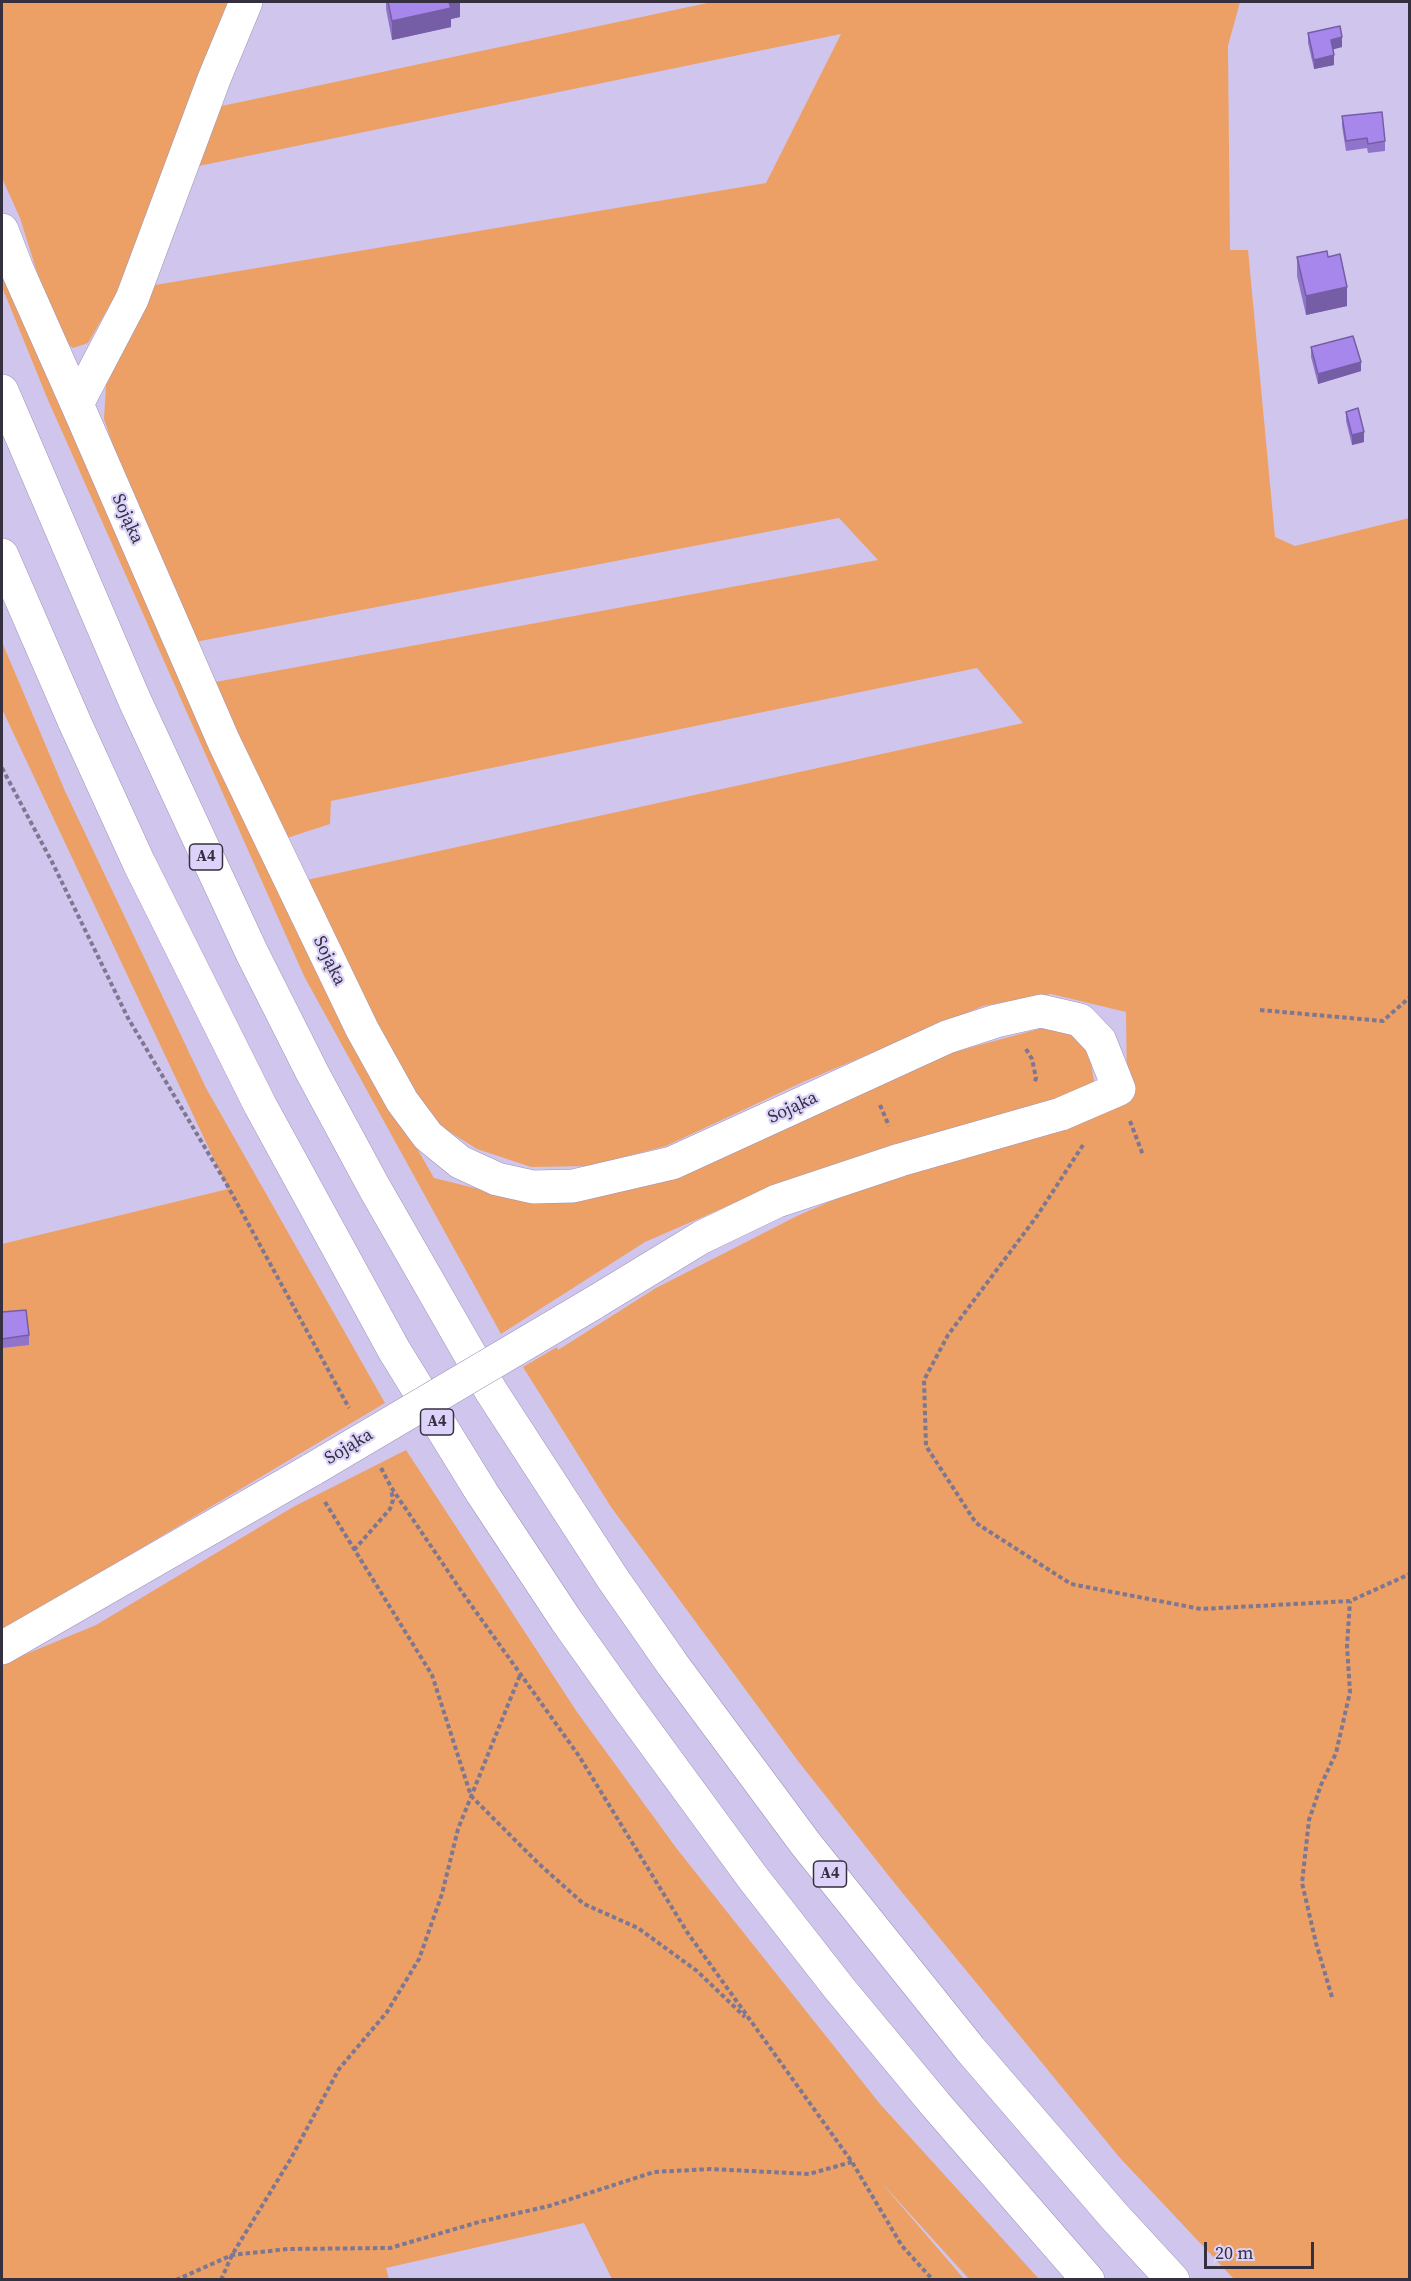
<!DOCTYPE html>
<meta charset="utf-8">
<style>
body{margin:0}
#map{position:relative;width:1411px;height:2281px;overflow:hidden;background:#d0c6ed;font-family:"Source Serif 4",serif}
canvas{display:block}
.frame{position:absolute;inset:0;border:3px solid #34303f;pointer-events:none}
.scale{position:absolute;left:1204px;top:2242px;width:110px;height:27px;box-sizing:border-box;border:3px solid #34303f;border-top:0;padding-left:8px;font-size:18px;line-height:21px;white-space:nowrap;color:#34303f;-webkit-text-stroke:4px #ddd3fa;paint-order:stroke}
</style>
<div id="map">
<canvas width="1411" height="2281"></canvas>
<div class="frame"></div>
<div class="scale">20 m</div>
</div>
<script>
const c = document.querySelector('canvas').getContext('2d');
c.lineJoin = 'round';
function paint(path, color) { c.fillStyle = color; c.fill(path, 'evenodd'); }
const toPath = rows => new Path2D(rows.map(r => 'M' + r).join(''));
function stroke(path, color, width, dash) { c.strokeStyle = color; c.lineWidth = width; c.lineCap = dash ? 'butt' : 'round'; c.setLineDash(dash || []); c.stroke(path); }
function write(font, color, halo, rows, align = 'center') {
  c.font = font + ' "Source Serif 4",serif'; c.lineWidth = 4.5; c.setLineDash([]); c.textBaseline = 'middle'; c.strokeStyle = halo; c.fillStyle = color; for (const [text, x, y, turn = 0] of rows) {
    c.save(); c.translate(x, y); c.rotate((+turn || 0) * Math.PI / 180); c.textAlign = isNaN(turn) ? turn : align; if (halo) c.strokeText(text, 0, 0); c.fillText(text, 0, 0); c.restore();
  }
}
paint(toPath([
 [2,2,231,2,115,296,88,343,73,348,57,336,20,218,2,178],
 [712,2,1240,2,1228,46,1230,250,1248,250,1275,537,1295,546,1409,518,1409,2279,1234,2279,1120,2158,896,1885,798,1761,611,1507,523,1367,557,1347,558,1350,656,1288,797,1216,856,1190,1127,1094,1126,1012,1051,994,983,1006,803,1082,666,1146,589,1166,531,1167,477,1149,437,1124,403,1086,302,881,1023,723,977,668,331,801,330,824,284,839,210,683,878,560,839,518,190,643,131,498,104,419,107,369,149,286,766,183,841,34,194,167,217,107],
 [2,261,250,833,319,977,434,1178,499,1194,573,1197,954,1052,1046,1027,1076,1034,1090,1058,1095,1087,751,1196,645,1242,501,1334,304,976,48,400,2,287],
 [2,642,65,791,206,1088,385,1403,2,1631,2,1244,228,1189,2,709],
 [406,1450,577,1712,677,1849,880,2104,1039,2279,969,2279,880,2181,964,2279,612,2279,584,2223,386,2268,389,2279,2,2279,2,1664,96,1625,293,1507]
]), '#eca065');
const minor = toPath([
 [246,2,214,79,132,299,77,404,224,742,362,1029,402,1101,428,1136,460,1162,497,1179,533,1187,573,1186,672,1163,947,1037,996,1021,1041,1011,1080,1020,1100,1041,1119,1089,1061,1114,900,1160,777,1201,702,1237,592,1304],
 [2,230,17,269,77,404],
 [2,1648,313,1469]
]);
const highway = toPath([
 [2,391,135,701,252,953,313,1074,374,1187,491,1391,613,1579,673,1665,805,1843,970,2049,1114,2216,1173,2280],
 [2,555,75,723,139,863,260,1105,394,1350,482,1493,566,1620,627,1706,753,1878,839,1988,936,2105,1088,2280]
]);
stroke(minor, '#9d93b8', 34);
stroke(highway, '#9d93b8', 34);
stroke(toPath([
 [2,768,52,862,128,1018,226,1183,349,1408],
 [1260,1010,1383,1021,1410,997],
 [1026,1049,1032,1059,1036,1078,1034,1084],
 [880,1105,889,1126],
 [1130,1121,1143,1155],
 [1083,1145,1037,1216,948,1335,924,1380,926,1446,976,1523,1071,1584,1201,1609,1350,1601,1410,1574],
 [381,1468,391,1487,464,1595,579,1756,687,1932,852,2162,902,2246,933,2280],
 [325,1502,432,1675,471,1796,539,1864,584,1904,638,1928,697,1971,745,2017],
 [354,1550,390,1509,393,1500,391,1489],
 [1332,1997,1316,1943,1302,1883,1309,1820,1321,1785,1336,1753,1350,1692,1347,1646,1350,1601],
 [176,2280,232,2255,288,2249,390,2248,479,2222,549,2206,654,2172,711,2169,809,2174,852,2162],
 [221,2280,232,2255,290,2160,339,2069,387,2012,419,1959,442,1894,458,1829,520,1675]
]), '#7e7792', 4, [4.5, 3]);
stroke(minor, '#fff', 33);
stroke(highway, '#fff', 33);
const minorBridge = toPath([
 [313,1469,592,1304]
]);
stroke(minorBridge, '#9d93b8', 34, []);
stroke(minorBridge, '#fff', 33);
paint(toPath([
 [386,2,460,2,460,17,451,19,451,27,392,40,386,9],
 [1308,33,1342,47,1333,49,1334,65,1314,69,1308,43],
 [1342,116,1385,141,1385,151,1368,153,1367,148,1346,151,1342,126],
 [1297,257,1328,257,1347,306,1306,315,1297,276],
 [1311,347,1361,371,1318,384,1311,357],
 [1346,412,1364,442,1352,445,1346,421],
 [2,1312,29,1335,29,1345,2,1348]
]), '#9074cb');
paint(toPath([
 [449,2,460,2,460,17,451,19,451,27,392,40,392,21],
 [1342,37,1342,47,1331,50,1331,40],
 [1334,55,1334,65,1314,69,1314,60],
 [1347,287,1347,306,1306,315,1306,296],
 [1361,362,1361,371,1318,384,1318,374],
 [1364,432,1364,442,1352,445,1352,435]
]), '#755ea5');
const building = toPath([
 [388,2,449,2,451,8,392,21,388,2],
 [1340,26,1342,37,1331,40,1334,55,1314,60,1308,33,1340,26],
 [1382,112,1385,141,1368,144,1367,138,1346,141,1342,116,1382,112],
 [1327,251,1328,257,1340,254,1347,287,1306,296,1297,257,1327,251],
 [1353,336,1361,362,1318,374,1311,347,1353,336],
 [1358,408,1364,432,1352,435,1346,412,1358,408],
 [26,1310,29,1335,2,1339,2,1312,26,1310]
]);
paint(building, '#a787ec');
stroke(building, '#755ea5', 1.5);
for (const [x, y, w] of [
 [206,857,33],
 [437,1422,33],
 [830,1874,33]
]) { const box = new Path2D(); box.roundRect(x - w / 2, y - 13, w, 26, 4.5); c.fillStyle = '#ddd3fa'; c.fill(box); stroke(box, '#34303f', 1.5); }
write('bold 16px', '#34303f', null, [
 ["A4",206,857],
 ["A4",437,1422],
 ["A4",830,1874]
]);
write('18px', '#34303f', '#ddd3fa', [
 ["Sojąka",127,519,66],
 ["Sojąka",329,961,64],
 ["Sojąka",793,1108,-25],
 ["Sojąka",349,1447,-31]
]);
</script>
